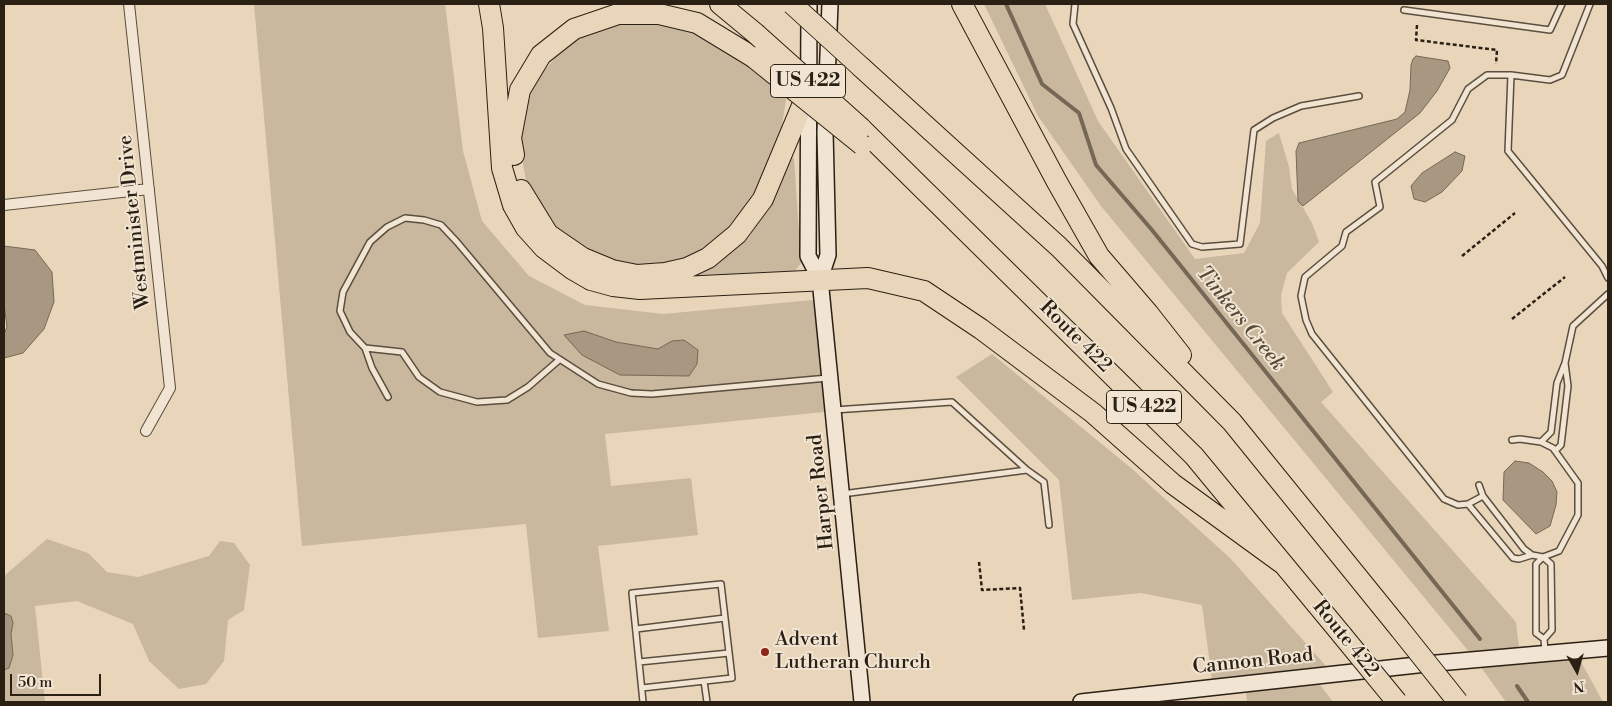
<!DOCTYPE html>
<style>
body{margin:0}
#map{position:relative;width:1612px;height:706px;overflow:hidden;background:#e9d6ba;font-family:"Libre Bodoni",serif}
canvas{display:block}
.frame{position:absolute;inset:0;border:5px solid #2b2014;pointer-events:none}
.north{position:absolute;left:1552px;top:646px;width:50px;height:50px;-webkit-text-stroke:4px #f1e4d2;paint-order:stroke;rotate:173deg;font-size:14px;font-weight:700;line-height:20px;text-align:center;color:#2b2014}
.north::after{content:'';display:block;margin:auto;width:18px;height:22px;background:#2b2014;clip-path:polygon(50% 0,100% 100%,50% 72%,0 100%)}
.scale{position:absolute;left:10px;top:674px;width:91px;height:22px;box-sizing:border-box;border:2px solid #2b2014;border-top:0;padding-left:6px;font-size:15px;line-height:18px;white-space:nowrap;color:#2b2014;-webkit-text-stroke:4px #f1e4d2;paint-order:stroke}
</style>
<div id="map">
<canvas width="1612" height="706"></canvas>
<div class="frame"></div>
<div class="north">N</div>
<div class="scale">50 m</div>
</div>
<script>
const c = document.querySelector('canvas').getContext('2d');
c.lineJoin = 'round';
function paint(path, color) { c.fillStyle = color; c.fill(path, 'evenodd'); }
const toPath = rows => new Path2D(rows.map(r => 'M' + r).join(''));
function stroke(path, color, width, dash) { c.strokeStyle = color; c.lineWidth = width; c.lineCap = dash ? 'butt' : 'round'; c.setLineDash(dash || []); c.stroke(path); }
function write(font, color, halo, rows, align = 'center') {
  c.font = font + ' "Libre Bodoni",serif'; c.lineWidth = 4; c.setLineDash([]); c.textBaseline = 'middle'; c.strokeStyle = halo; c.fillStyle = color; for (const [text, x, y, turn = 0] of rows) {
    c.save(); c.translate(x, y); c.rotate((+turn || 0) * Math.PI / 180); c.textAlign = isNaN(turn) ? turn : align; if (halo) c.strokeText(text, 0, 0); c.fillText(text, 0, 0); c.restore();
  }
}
paint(toPath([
 [254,4,445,4,463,151,482,221,529,276,585,305,663,314,823,299,834,411,605,434,611,486,691,478,698,535,598,546,609,631,538,638,526,524,302,546],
 [984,4,1045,4,1098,121,1195,259,1244,253,1260,223,1266,141,1279,133,1289,167,1292,189,1312,223,1319,242,1287,273,1281,295,1282,313,1333,392,1321,402,1516,622,1520,656,1575,651,1603,702,1506,702,1475,659,1101,206,1038,116],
 [662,22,704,36,760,71,787,94,780,137,757,198,705,254,636,269,600,261,552,229,527,186,521,153,522,123,530,95,543,72,555,58,579,38,616,23],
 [788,157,794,158,801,263,795,271,772,276,691,282,690,276,719,262,749,237,773,202],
 [992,354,1131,468,1231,559,1333,674,1314,677,1333,702,1247,702,1245,684,1213,687,1202,605,1141,593,1072,600,1059,480,956,377],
 [47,539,88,553,107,572,138,577,209,556,220,541,234,543,250,565,244,610,228,620,224,661,206,684,179,689,149,661,133,624,77,601,35,606,45,702,4,702,4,670,9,668,13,655,11,634,13,622,11,616,4,613,4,576]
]), '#c9b79e');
const water = toPath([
 [1416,56,1448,61,1450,68,1437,91,1420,113,1303,206,1298,201,1296,151,1299,143,1397,119,1405,112,1410,90,1411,65,1413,59,1416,56],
 [1455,152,1465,156,1462,171,1442,192,1425,202,1414,199,1411,186,1422,173,1455,152],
 [4,246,35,250,52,272,54,302,44,329,23,353,4,358,4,334,7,327,4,304,4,246],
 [584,331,616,342,658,349,672,341,684,340,698,350,697,364,689,376,620,375,582,355,564,335,584,331],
 [1515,461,1529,463,1543,472,1552,481,1557,492,1556,505,1550,526,1536,534,1503,500,1504,472,1515,461],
 [4,613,11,616,13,623,11,634,13,655,9,668,4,670,4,613]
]);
paint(water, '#a89882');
stroke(water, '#766856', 1);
stroke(toPath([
 [1006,4,1042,84,1079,113,1096,165,1152,230,1480,639],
 [1517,686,1528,702]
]), '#766856', 4);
const lane = toPath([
 [1075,4,1073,24,1111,108,1126,149,1192,244,1202,247,1240,244,1254,130,1273,118,1301,106,1359,96],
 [1590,4,1562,75,1550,80,1511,75,1508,151,1602,266,1608,278],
 [1404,10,1550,30,1562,4],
 [365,348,372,368,388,397],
 [559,360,528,387,507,400,477,402,440,392,419,377,402,352,365,348,350,332,340,311,343,292,370,242,387,227,405,218,424,220,441,225,457,242,550,353,598,384,631,393,652,394,828,378],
 [1565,363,1573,326,1608,294],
 [834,410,952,402,1027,470,842,494],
 [1512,440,1520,439,1541,442,1553,448,1578,483,1578,515,1559,551,1543,557,1532,555,1524,549,1483,496,1468,504,1513,558,1519,559,1532,555],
 [1541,442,1551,432,1557,383,1565,363,1568,386,1561,445,1555,451],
 [1027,470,1044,482,1049,525],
 [1479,485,1483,496],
 [1468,504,1458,505,1444,499,1312,334,1306,320,1301,296,1305,277,1342,246,1346,232,1380,207,1375,182,1452,120,1468,89,1487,75,1511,75],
 [636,629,725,618],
 [1544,639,1552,630,1551,564,1543,557,1536,564,1536,633,1544,639,1545,651],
 [639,662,729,653],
 [704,681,707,702],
 [642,688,732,678,721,584,632,593,639,662,643,702]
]);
const street = toPath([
 [129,4,170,388,146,431],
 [4,205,149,189]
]);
const secondary = toPath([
 [809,4,808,256,820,279,862,702],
 [820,279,828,255,825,132,830,4],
 [1081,702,1426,664,1608,648]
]);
const highway = toPath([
 [489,4,493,28,502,168,513,205,526,228,544,248,572,269,591,280,613,286,640,289,868,278,924,291,981,329,1093,413,1173,484,1283,564],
 [720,4,755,33],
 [962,4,1057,182,1099,256,1148,313,1181,355],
 [861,67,1059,247,1232,422,1399,628],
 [861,128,1194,456,1342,635],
 [514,155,511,138,520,90,541,55,574,29,618,14,659,14,697,23,753,57],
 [521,190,548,234,583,258,612,270,637,275,665,273,687,268,708,258,737,234,763,199,809,89]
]);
stroke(lane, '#5a4e3e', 8);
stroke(street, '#5a4e3e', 12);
stroke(secondary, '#2b2014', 18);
stroke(highway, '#2b2014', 22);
stroke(toPath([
 [1417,25,1416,40,1497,50,1496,64],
 [1462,256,1515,213],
 [1512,319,1565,277],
 [979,562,982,590,1020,588,1024,630]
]), '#2b2014', 2.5, [4, 2.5]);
stroke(lane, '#f1e4d2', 5);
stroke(street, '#f1e4d2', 10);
stroke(secondary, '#f1e4d2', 15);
stroke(highway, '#e9d6ba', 20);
const highwayBridge = toPath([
 [792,4,861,67],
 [755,33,861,128],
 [753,57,862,145],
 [1399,628,1458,702],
 [1342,635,1397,702]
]);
stroke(highwayBridge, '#2b2014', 22, []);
stroke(highwayBridge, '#e9d6ba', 20);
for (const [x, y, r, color] of [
 [765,652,5,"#8f2418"]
]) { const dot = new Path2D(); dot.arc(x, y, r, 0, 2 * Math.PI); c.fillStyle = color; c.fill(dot); stroke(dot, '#f1e4d2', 2); }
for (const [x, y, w] of [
 [808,81,75],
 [1144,407,75]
]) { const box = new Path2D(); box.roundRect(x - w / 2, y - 16.5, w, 33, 4); c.fillStyle = '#f1e4d2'; c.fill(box); stroke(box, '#2b2014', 1); }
write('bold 19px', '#2b2014', null, [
 ["US 422",808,81],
 ["US 422",1144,407]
]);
write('20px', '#2b2014', '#f1e4d2', [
 ["Westminister Drive",135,222,-96],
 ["Route 422",1075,337,45],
 ["Harper Road",822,492,-96],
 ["Route 422",1345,639,51],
 ["Cannon Road",1253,662,-6]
]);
write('20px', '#2b2014', '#f1e4d2', [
 ["Advent",775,640],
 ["Lutheran Church",775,663]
], 'left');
write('italic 21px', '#574a3a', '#f1e4d2', [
 ["Tinkers Creek",1240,319,51]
]);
</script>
